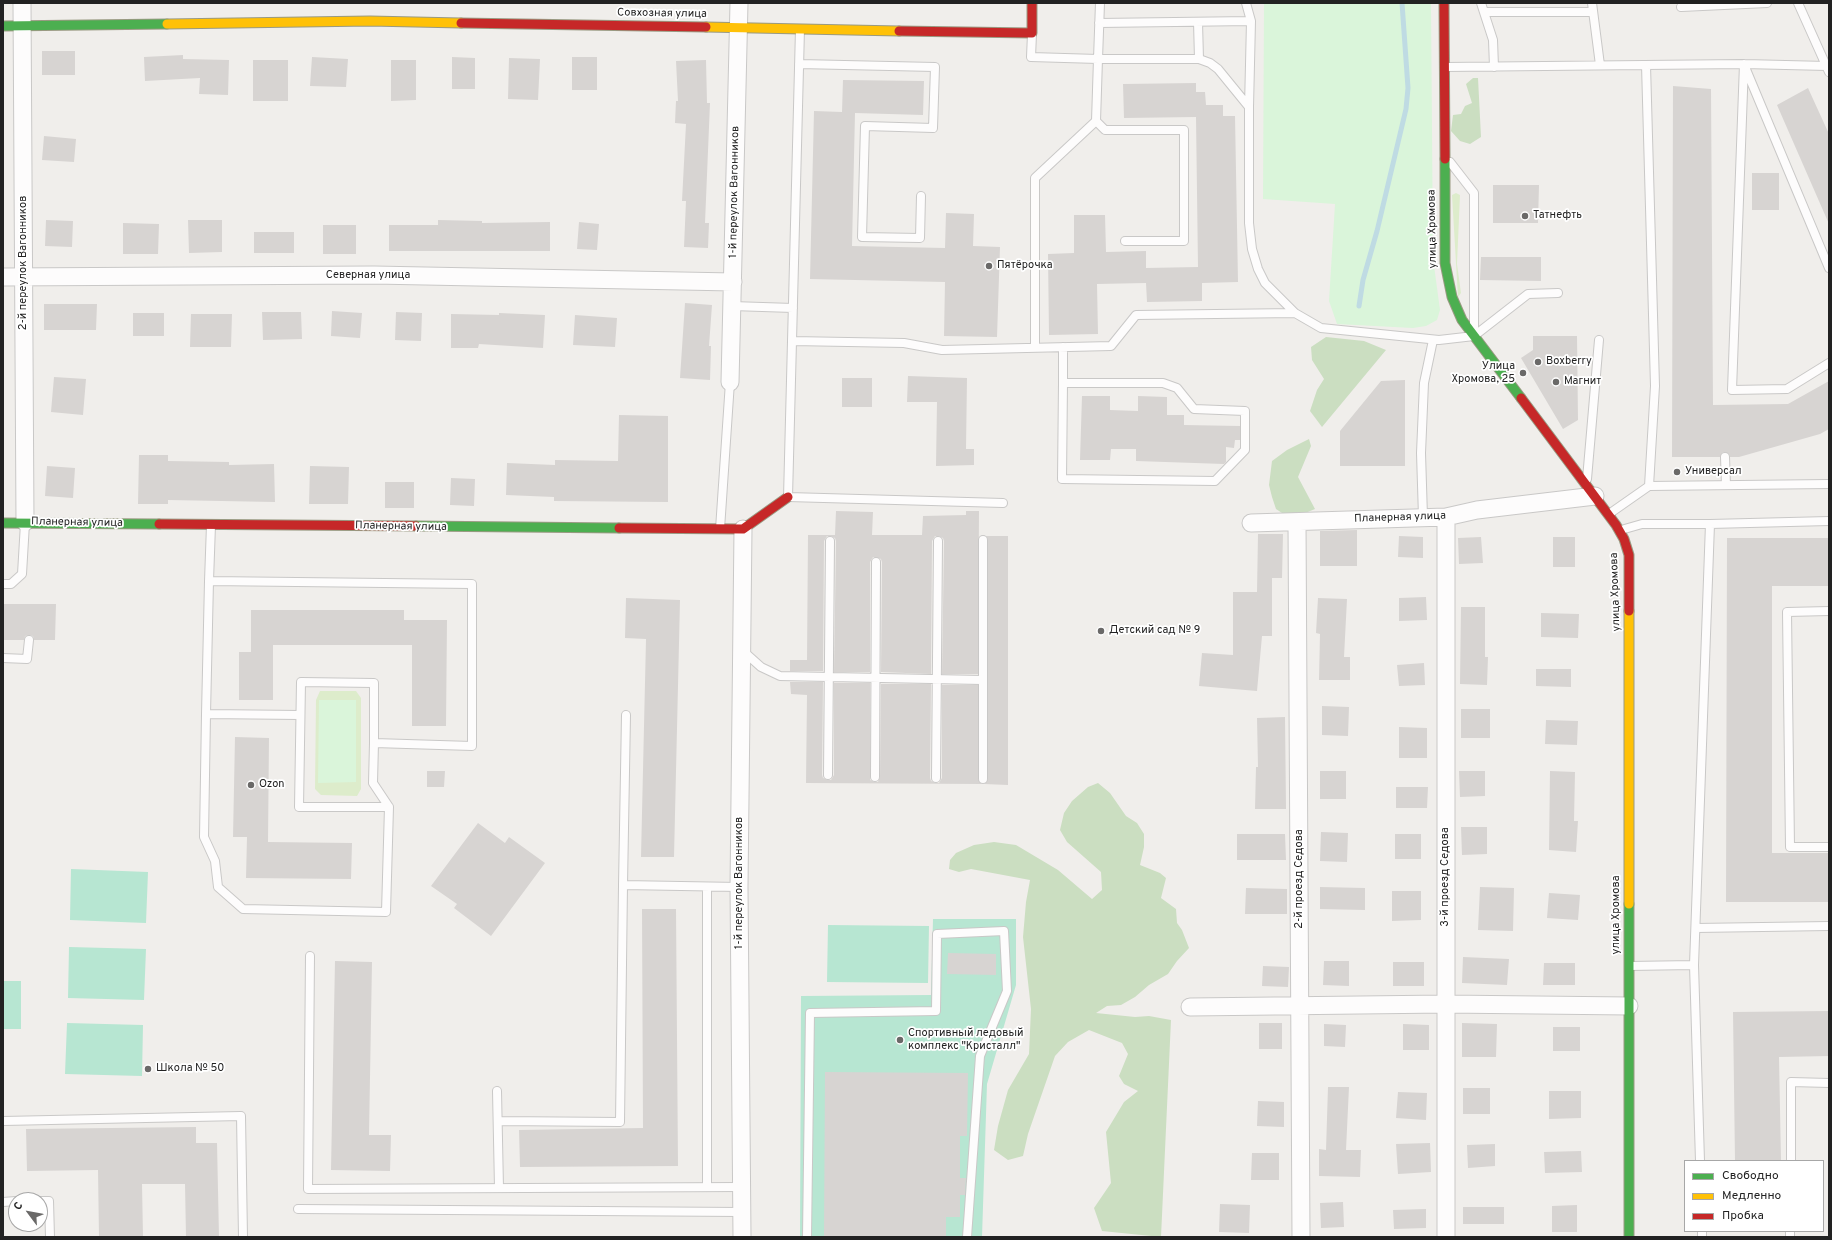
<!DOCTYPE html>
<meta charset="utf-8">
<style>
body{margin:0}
#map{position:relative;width:1832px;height:1240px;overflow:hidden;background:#f0eeeb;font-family:Overpass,sans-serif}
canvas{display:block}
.frame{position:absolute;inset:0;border:4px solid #222;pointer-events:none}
.legend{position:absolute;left:1684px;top:1160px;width:140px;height:72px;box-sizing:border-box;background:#fff;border:1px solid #a7a7a7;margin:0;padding:5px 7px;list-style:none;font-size:12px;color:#222}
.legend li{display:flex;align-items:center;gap:8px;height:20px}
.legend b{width:20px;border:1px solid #a7a7a7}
.north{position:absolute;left:8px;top:1192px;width:40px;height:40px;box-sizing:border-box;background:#fff;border:1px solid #a7a7a7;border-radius:50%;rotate:302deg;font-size:11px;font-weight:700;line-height:16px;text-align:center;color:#222}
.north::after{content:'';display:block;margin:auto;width:14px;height:18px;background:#6a6968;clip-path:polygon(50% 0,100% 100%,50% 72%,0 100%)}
</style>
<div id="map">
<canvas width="1832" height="1240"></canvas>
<div class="frame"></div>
<ul class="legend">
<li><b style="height:5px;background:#4caf50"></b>Свободно</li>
<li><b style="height:5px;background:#ffc107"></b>Медленно</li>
<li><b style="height:5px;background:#c62828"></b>Пробка</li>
</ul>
<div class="north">С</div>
</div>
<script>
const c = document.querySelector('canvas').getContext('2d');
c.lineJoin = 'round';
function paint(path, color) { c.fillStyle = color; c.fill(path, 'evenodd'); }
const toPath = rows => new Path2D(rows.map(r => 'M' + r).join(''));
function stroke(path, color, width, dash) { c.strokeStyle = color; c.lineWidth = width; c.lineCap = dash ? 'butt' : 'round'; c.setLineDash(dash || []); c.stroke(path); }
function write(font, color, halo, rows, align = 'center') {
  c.font = font + ' Overpass,sans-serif'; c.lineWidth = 3.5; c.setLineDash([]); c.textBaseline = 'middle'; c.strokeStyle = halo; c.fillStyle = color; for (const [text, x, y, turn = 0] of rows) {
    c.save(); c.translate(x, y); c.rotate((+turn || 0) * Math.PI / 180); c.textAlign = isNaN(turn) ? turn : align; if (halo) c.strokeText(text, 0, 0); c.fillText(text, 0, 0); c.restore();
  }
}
paint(toPath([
 [1456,193,1460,195,1457,264,1461,293,1458,297,1452,195],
 [320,691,356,691,361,698,361,789,357,796,321,795,315,789,316,700]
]), '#ddeccb');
paint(toPath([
 [1473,78,1478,78,1481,137,1470,144,1460,141,1451,131,1453,115,1461,114,1465,106,1472,103,1466,84],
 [1326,337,1364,341,1386,350,1322,427,1310,411,1317,390,1324,379,1312,360,1311,347],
 [1309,439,1311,446,1298,477,1315,509,1298,516,1288,517,1276,509,1272,497,1269,485,1272,461,1287,450],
 [1098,783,1110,793,1126,816,1137,823,1144,834,1144,847,1140,865,1160,873,1166,878,1161,898,1176,909,1177,923,1182,930,1189,948,1177,961,1168,974,1149,985,1135,997,1121,1005,1107,1006,1096,1013,1135,1017,1149,1016,1171,1020,1161,1237,1102,1231,1094,1208,1111,1183,1106,1132,1124,1102,1138,1091,1124,1084,1119,1076,1128,1054,1122,1043,1089,1030,1068,1042,1055,1056,1028,1134,1023,1156,1008,1160,994,1150,998,1126,1008,1090,1029,1054,1031,1009,1023,937,1026,902,1030,880,971,869,959,872,949,869,950,860,956,853,974,845,994,842,1016,845,1058,870,1092,899,1102,890,1101,872,1067,842,1060,830,1064,813,1072,801,1088,787]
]), '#cbdec1');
paint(toPath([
 [1264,3,1431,3,1433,258,1440,310,1437,320,1426,326,1413,328,1337,324,1329,301,1335,204,1263,199],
 [319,700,356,700,356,782,318,783]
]), '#daf5da');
paint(toPath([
 [71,869,148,872,146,923,70,920],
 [933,919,1016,919,1016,985,987,1084,982,1237,800,1237,801,996,931,995],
 [828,925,929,926,928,983,827,982],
 [69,947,146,949,144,1000,68,998],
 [3,981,21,981,21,1029,3,1029],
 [67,1023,143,1025,142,1076,65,1074]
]), '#b7e6d2');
stroke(toPath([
 [1359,306,1363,280,1377,231,1406,109,1408,88,1402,3]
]), '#bfdbe3', 5);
paint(toPath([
 [42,51,75,51,75,75,42,75],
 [183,55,183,59,229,60,228,95,199,94,200,78,145,81,144,57],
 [312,57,348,59,346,87,310,86],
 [452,57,475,58,475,89,452,89],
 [572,57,597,57,597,90,572,90],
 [509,58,540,59,538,100,508,99],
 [253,60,288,60,288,101,253,101],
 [391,60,416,60,416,100,391,101],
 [706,60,707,103,710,103,705,223,709,223,708,248,684,247,686,201,682,201,686,124,675,123,676,101,678,101,676,61],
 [843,80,924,81,923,115,855,113,852,246,945,248,946,213,974,214,973,246,1000,247,997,337,944,336,945,282,810,279,814,111,842,112],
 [1196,83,1196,92,1205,92,1206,105,1223,105,1223,116,1235,116,1238,282,1202,283,1202,301,1147,302,1146,283,1097,284,1098,334,1049,335,1048,254,1074,253,1074,215,1105,215,1106,252,1146,251,1146,268,1198,267,1196,117,1124,118,1123,84],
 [1673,86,1711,89,1713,405,1788,404,1829,381,1829,429,1820,434,1739,457,1730,457,1729,454,1725,452,1722,453,1720,457,1672,457],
 [1808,88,1829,134,1829,224,1777,105],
 [44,136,76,139,74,162,42,160],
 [1752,173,1779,173,1779,210,1752,210],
 [1493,185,1539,185,1538,223,1493,223],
 [46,220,73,221,72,247,45,246],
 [188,220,222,220,222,252,189,253],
 [438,220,482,221,482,223,550,222,550,251,389,251,389,225,438,225],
 [579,222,599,224,597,250,577,249],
 [123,223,159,224,158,254,123,254],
 [323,225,356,225,356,254,323,254],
 [254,232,294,232,294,253,254,253],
 [1481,257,1541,257,1541,281,1480,280],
 [685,303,712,305,709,346,711,346,710,380,680,378],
 [44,304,97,304,96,330,44,330],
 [332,311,362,313,360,338,331,336],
 [262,312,301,312,302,339,263,340],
 [396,312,422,313,421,341,395,340],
 [133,313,164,313,164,336,133,336],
 [499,313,545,315,543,348,479,344,478,348,451,348,451,314,499,315],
 [191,314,232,314,231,347,190,347],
 [575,315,617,318,615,347,573,345],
 [1533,336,1577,336,1578,420,1563,429,1521,358,1533,350],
 [908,376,967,378,966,449,974,449,974,465,936,466,937,402,907,402],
 [54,377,86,379,83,415,51,412],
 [842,378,872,378,872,407,842,407],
 [1405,380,1405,466,1340,466,1340,431,1381,381],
 [1082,396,1110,396,1110,410,1138,411,1138,396,1167,397,1167,415,1184,415,1184,425,1240,426,1240,440,1235,440,1234,448,1226,447,1226,462,1224,464,1136,461,1136,449,1111,449,1110,460,1080,460],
 [619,415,668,416,668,502,554,501,554,497,506,495,507,463,555,465,555,460,618,461],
 [139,455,168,455,168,461,229,462,229,465,274,464,275,502,168,500,168,504,138,504],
 [47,466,75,468,73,498,45,496],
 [310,466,349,467,348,504,309,504],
 [451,478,475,479,474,506,450,505],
 [385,482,414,482,414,508,385,508],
 [836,511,873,512,872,535,922,535,923,516,966,515,966,511,979,511,978,674,942,674,944,541,943,538,938,536,935,536,932,541,931,674,881,672,882,562,881,559,876,557,873,557,870,562,870,672,834,672,836,541,835,538,830,536,827,536,824,541,823,671,790,671,790,660,807,660,808,535,835,535],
 [1357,530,1357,566,1320,566,1320,531],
 [1258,534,1283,534,1282,578,1272,578,1272,636,1262,636,1257,691,1199,686,1202,653,1233,655,1233,592,1257,592],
 [986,536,1008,536,1008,785,984,784,988,779,988,540],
 [1399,536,1423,537,1423,558,1398,557],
 [1481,537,1483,563,1459,564,1458,538],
 [1553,537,1575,537,1575,567,1553,567],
 [1727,538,1829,538,1829,586,1772,586,1772,853,1829,853,1829,902,1726,902],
 [1426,597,1427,620,1399,621,1399,598],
 [626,598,680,600,674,857,641,857,646,639,625,638],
 [1318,598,1347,599,1344,657,1350,657,1350,680,1319,680,1320,634,1316,633],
 [3,604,56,604,55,640,34,640,33,636,29,635,25,636,24,640,3,640],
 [1461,607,1485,607,1485,657,1488,657,1487,685,1460,684],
 [251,610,404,610,404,620,447,620,446,726,412,726,412,645,273,645,273,700,239,700,239,652,251,652],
 [1541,613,1579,614,1578,638,1541,637],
 [1424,663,1425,685,1399,686,1397,665],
 [1536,669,1571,669,1571,687,1536,686],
 [790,682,823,682,822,775,823,778,828,780,831,780,834,775,834,683,870,683,870,780,875,782,878,782,880,777,881,684,931,684,930,778,931,781,936,783,939,783,942,778,942,685,978,685,978,779,982,784,806,783,807,695,791,694],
 [1322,706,1349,707,1348,736,1322,735],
 [1461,709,1490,709,1490,738,1461,738],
 [1285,717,1286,809,1255,809,1256,767,1258,767,1257,718],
 [1546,720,1578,721,1577,745,1545,744],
 [1399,727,1427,728,1427,758,1399,758],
 [235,737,269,738,268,842,352,843,351,879,246,878,247,837,233,837],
 [427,771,445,771,444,787,427,787],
 [1320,771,1346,771,1346,799,1320,799],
 [1459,771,1485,771,1485,796,1460,797],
 [1550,771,1575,772,1574,821,1578,821,1576,852,1549,850],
 [1396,787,1428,787,1427,808,1396,808],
 [478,823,505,843,509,837,545,863,491,936,454,908,457,904,431,886],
 [1461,827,1487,827,1487,854,1462,855],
 [1321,832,1348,833,1347,862,1320,861],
 [1237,834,1285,834,1286,860,1237,860],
 [1395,834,1421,834,1421,859,1395,859],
 [1320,887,1365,888,1365,910,1320,909],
 [1480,887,1514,888,1513,931,1478,930],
 [1246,888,1287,889,1287,914,1245,914],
 [1392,891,1421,891,1421,920,1392,921],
 [1549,893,1580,895,1578,920,1547,918],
 [642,909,676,909,678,1166,520,1167,519,1130,643,1128],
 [948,953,996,954,996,975,947,974],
 [1463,957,1509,959,1507,985,1462,983],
 [335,961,372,962,369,1135,391,1135,390,1171,331,1170],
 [1324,961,1349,961,1349,986,1323,985],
 [1393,962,1424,962,1424,986,1393,986],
 [1544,963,1575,963,1575,985,1543,985],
 [1263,966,1289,967,1288,987,1262,986],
 [1829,1011,1829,1056,1779,1057,1781,1161,1735,1161,1733,1012],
 [1259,1023,1282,1023,1282,1049,1259,1049],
 [1462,1023,1497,1024,1496,1057,1462,1057],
 [1324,1024,1346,1025,1345,1047,1324,1046],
 [1403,1024,1429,1025,1429,1050,1403,1050],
 [1553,1027,1580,1027,1580,1051,1553,1051],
 [825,1072,968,1073,967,1136,960,1136,960,1178,966,1178,965,1195,960,1195,960,1217,946,1217,946,1237,824,1237],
 [1328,1087,1349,1087,1346,1150,1361,1150,1360,1177,1319,1176,1319,1149,1326,1150],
 [1463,1088,1490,1088,1490,1114,1463,1114],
 [1549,1091,1581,1091,1581,1118,1549,1119],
 [1398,1092,1427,1093,1426,1120,1396,1118],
 [1258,1101,1284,1102,1284,1127,1257,1126],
 [196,1127,196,1143,217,1143,219,1237,186,1237,185,1184,142,1184,143,1237,99,1237,98,1170,27,1171,26,1129],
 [1430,1143,1431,1172,1398,1174,1396,1144],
 [1495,1144,1495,1166,1468,1168,1467,1145],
 [1581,1151,1582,1172,1545,1173,1544,1152],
 [1252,1153,1279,1153,1279,1180,1251,1180],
 [1343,1202,1344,1227,1321,1228,1320,1203],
 [1220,1204,1250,1205,1249,1233,1219,1232],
 [1577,1205,1577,1232,1552,1232,1552,1206],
 [1463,1207,1504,1207,1504,1224,1463,1224],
 [1426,1209,1426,1228,1394,1229,1393,1210]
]), '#d7d4d2');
const lane = toPath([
 [1100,3,1098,59,1199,59,1210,63,1218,69,1249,107,1249,223,1252,249,1258,269,1265,283,1295,313],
 [1246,3,1251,21,1249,107],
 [1481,3,1493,40,1494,67],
 [1592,3,1600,65],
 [1798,3,1829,72],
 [1681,7,1767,3],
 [1484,12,1593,12],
 [1198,22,1199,59],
 [1099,23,1251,21],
 [800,29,788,497,1003,503],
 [1032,34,1031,57,1098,59,1096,121,1105,130,1184,130,1184,241,1125,241],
 [799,64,935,67,933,128,865,126,862,237,920,238,921,196],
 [1744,64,1732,390,1787,389,1829,363],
 [1646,65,1655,386,1649,486],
 [1445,67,1744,64,1827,66],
 [1745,67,1829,268],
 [1450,162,1474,193,1474,328],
 [732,306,793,308],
 [792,341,904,343,942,350,1111,346,1136,315,1295,313,1321,328,1439,340,1474,336,1528,294,1558,293],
 [1035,348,1035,178,1096,121],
 [1063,383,1163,383,1177,388,1194,409,1245,411,1245,450,1215,481,1062,479,1063,383,1063,347],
 [1725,457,1726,485],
 [1587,479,1599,340],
 [1609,514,1649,486,1829,484],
 [1423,517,1421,453,1424,383,1433,340],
 [720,529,730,382],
 [1621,530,1642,524,1710,524,1829,521],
 [209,581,472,584,472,746,374,743,373,783,389,807,386,912,243,909,218,887,215,861,204,837,206,714,209,581,211,525],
 [3,584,11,584,22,574,25,523],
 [1829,611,1787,612,1790,847,1829,847],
 [742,650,761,667,780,676,982,680],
 [3,658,27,659,29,640],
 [206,714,300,715],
 [374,743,374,683,301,682,299,807,389,807],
 [828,775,830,541],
 [875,777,876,562],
 [936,778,938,541],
 [983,779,983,540],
 [623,885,626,715],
 [1696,928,1829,926],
 [310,956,308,1189,741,1187],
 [1629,966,1694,965],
 [497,1091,499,1188],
 [3,1121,241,1116,243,1237],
 [498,1121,620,1122,623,885,739,887],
 [1700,1161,1694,965,1710,524],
 [1791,1161,1791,1082,1829,1083],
 [707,1187,707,887],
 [40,1201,49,1201,50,1237],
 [3,1202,16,1201],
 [298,1209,741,1212],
 [1702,1231,1702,1237],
 [807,1237,810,1013,936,1011,937,934,1004,931,1007,991,980,1056,967,1237],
 [1790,1237,1790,1231]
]);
const street = toPath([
 [22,3,25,522],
 [3,277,374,275,733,282],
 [730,382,739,3],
 [1297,522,1301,1237],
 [1251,523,1446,517,1477,510,1595,496],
 [1190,1007,1445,1004,1629,1006],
 [742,1237,739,887,743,529],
 [1446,1237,1446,517]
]);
const fast = toPath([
 [3,26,167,24],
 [1445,159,1445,263,1452,297,1462,320,1521,398],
 [3,523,159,524],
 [416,526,619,528],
 [1629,904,1629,1237]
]);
const slow = toPath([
 [167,24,370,21,461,23],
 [706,27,899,31],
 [1629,611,1629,904]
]);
const jam = toPath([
 [1444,3,1445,159],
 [461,23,706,27],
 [899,31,1032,33,1032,3],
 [1521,398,1616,525,1624,539,1629,555,1629,611],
 [159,524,416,526],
 [619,528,743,529,788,497]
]);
stroke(lane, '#c9c8c7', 10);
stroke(street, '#c9c8c7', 19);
stroke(fast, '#999a82', 11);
stroke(slow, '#999a82', 11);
stroke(jam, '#999a82', 11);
stroke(lane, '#fdfcfc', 8);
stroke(street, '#fdfcfc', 17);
stroke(fast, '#4caf50', 9);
stroke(slow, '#ffc107', 9);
stroke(jam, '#c62828', 9);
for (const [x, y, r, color] of [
 [1525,216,4,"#6a6968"],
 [989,266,4,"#6a6968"],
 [1538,362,4,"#6a6968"],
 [1523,373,4,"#6a6968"],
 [1556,382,4,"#6a6968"],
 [1677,472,4,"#6a6968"],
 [1101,631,4,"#6a6968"],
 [251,785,4,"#6a6968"],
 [900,1040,4,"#6a6968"],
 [148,1069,4,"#6a6968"]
]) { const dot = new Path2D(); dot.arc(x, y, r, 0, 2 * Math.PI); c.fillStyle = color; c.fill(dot); stroke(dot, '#fff', 1.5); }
write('11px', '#222', '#fff', [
 ["Совхозная улица",662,14,1],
 ["1-й переулок Вагонников",735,192,-89],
 ["улица Хромова",1433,229,-91],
 ["2-й переулок Вагонников",24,263,-90],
 ["Северная улица",368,276],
 ["Планерная улица",1400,518,-2],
 ["Планерная улица",77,523,1],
 ["Планерная улица",401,527,1],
 ["улица Хромова",1616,592,-92],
 ["3-й проезд Седова",1446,877,-90],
 ["2-й проезд Седова",1300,879,-90],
 ["1-й переулок Вагонников",740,883,-90],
 ["улица Хромова",1617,915,-90]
]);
write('11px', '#222', '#fff', [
 ["Татнефть",1533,216],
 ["Пятёрочка",997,266],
 ["Boxberry",1546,362],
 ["Улица",1515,367,"right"],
 ["Хромова, 25",1515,380,"right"],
 ["Магнит",1564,382],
 ["Универсал",1685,472],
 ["Детский сад № 9",1109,631],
 ["Ozon",259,785],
 ["Спортивный ледовый",908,1034],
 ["комплекс \"Кристалл\"",908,1047],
 ["Школа № 50",156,1069]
], 'left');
</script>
